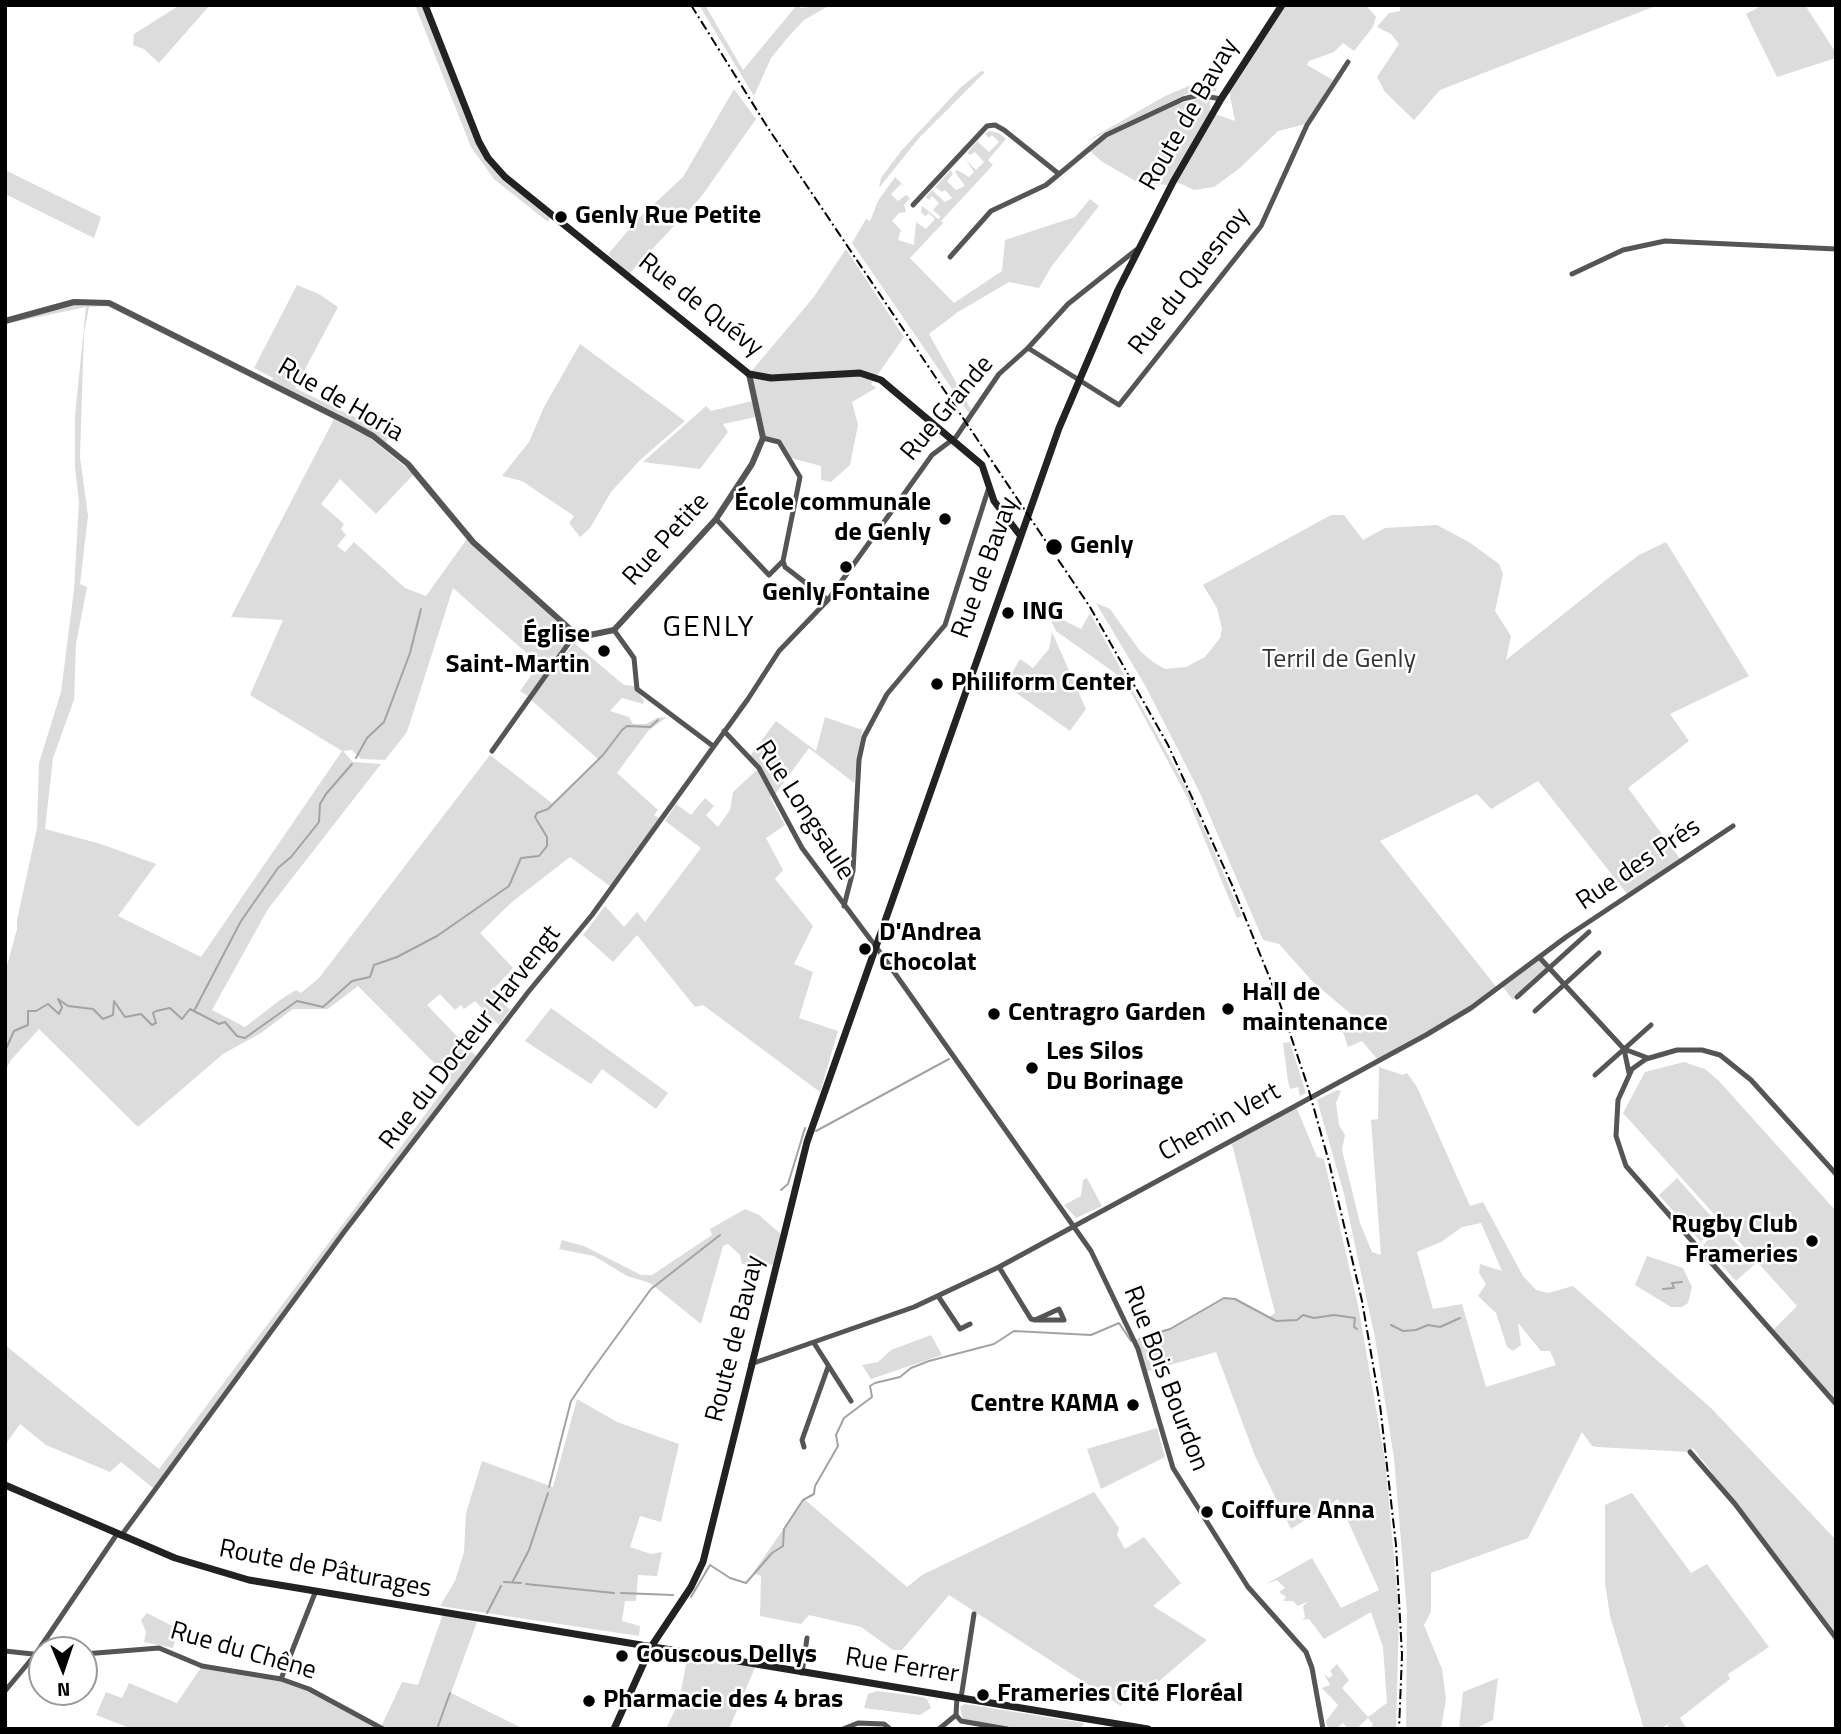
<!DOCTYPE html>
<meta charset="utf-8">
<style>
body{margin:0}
#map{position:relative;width:1841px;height:1734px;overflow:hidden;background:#fff;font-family:"Titillium Web",sans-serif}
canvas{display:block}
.frame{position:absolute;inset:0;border:7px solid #000;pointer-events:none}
.north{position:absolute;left:28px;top:1636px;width:70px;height:70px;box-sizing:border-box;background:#fff;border:2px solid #999;border-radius:50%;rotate:178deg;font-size:19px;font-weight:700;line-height:28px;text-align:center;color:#000}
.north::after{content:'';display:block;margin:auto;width:24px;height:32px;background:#000;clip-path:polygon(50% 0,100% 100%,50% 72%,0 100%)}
</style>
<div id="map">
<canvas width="1841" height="1734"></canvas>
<div class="frame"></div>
<div class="north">N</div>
</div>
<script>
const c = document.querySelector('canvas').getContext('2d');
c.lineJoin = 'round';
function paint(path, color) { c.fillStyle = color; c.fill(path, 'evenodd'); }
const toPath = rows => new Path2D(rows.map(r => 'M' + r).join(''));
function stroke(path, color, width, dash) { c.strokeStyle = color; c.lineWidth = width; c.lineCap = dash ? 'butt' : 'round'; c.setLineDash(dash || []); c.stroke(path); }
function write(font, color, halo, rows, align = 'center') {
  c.font = font + ' "Titillium Web",sans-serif'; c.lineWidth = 5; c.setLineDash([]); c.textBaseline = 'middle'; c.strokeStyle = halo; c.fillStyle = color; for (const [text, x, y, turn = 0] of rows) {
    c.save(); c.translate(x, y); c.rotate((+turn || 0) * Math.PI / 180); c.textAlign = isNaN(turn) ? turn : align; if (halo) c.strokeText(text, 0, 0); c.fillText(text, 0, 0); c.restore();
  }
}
paint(toPath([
 [180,5,210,5,159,63,144,49,133,45,134,34],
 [415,5,422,5,470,128,487,162,504,181,550,217,548,222,494,179,471,147],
 [699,5,705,5,743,70,797,5,801,8,830,5,804,20,789,36,771,58,754,96],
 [1286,5,1366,5,1376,17,1373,27,1354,51,1343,43,1334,52,1309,61,1307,65,1333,80,1306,124,1278,131,1240,168,1214,187,1194,190,1177,182,1215,114,1235,121,1229,91],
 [1400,5,1658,5,1440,90,1414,120,1385,92,1377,77,1399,44,1391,34,1377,27,1389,13,1400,11],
 [1763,5,1805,5,1836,53,1836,58,1777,77,1746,14],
 [981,71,985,72,919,138,879,188,881,178,901,151,960,88],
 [1208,78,1216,83,1216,91,1187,94,1085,142,1165,96],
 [734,89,756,119,701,197,629,274,608,254,639,218,683,177],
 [1203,98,1210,100,1210,111,1167,185,1137,182,1101,161,1089,150,1108,136,1178,104],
 [989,131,999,133,1006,139,988,160,993,165,941,221,943,223,910,258,954,303,1002,271,1005,240,1075,217,1090,199,1099,206,1051,267,1039,288,1009,282,958,312,929,334,972,411,970,415,852,243,866,219,870,221,878,201,895,177,905,187,901,184,891,194,898,201,906,195,910,198,904,205,906,212,899,213,892,221,901,230,898,240,914,245,916,222,926,229,935,219,929,213,925,216,921,212,922,206,938,219,941,217,933,210,939,203,932,196,929,200,926,197,932,190,945,202,952,198,945,190,942,192,935,187,951,170,953,174,947,181,956,190,965,186,955,172,957,170,969,177,974,172,966,160,976,170,984,162,975,152,970,155,967,153,977,141,989,152,999,142,992,135,989,138,985,134],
 [5,170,101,217,94,238,5,194],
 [846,249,904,337,871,384,876,388,852,402,858,425,850,465,831,482,821,480,821,466,791,458,779,442,763,438,749,374,813,298],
 [297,285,319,294,338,307,295,388,363,421,389,437,386,442,341,415,272,381,273,378,254,368],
 [96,303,111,306,89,307,84,333,80,457,88,516,80,584,87,587,76,644,74,700,53,758,45,829,101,844,156,864,118,916,201,957,342,751,250,695,283,620,231,617,334,419,370,438,414,474,376,514,340,479,321,504,344,524,341,529,346,535,337,546,345,552,354,542,405,588,426,596,467,539,572,636,528,696,520,691,539,664,453,588,407,732,385,760,361,759,352,750,343,751,353,762,381,764,268,909,212,1010,245,1027,280,1000,296,990,301,993,319,978,490,755,553,804,599,760,530,699,574,643,624,685,634,686,644,701,643,704,622,698,610,711,629,717,633,724,646,724,657,718,667,717,648,731,617,773,658,810,654,815,659,818,610,886,570,857,512,902,480,933,513,968,491,992,510,1010,499,1025,475,1001,464,1009,461,1005,455,1010,440,994,427,1005,476,1056,329,1249,153,1488,121,1462,110,1472,46,1445,20,1424,5,1445,5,1345,159,1469,451,1080,358,986,328,1009,293,1009,261,1033,223,1054,138,1127,39,1029,11,1060,5,1071,5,973,17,929,17,920,37,828,39,763,61,692,74,590,79,502,75,467,75,416,86,307,5,324,72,305],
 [580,344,685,421,640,460,611,492,590,528,580,537,569,523,574,516,522,481,502,476,529,442,544,407],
 [752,401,756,417,723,424,728,432,700,469,643,462,706,406,711,411],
 [1331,515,1344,515,1363,540,1385,528,1437,525,1469,542,1499,564,1503,574,1495,611,1511,636,1506,660,1611,576,1639,555,1666,542,1749,676,1670,714,1689,741,1628,788,1681,860,1628,895,1538,781,1491,809,1477,794,1380,841,1498,989,1471,1008,1378,1060,1362,1041,1348,1047,1343,1032,1354,1020,1352,1015,1313,982,1279,944,1263,940,1199,791,1146,687,1096,603,1110,609,1140,651,1153,662,1165,669,1186,667,1205,657,1220,638,1222,629,1217,608,1203,585],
 [1047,612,1081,629,1090,613,1187,789,1242,916,1237,918,1187,797,1133,696,1115,673,1056,631],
 [1052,632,1086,709,1070,731,1005,685,1020,659,1033,668,1049,649],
 [825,717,862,730,854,783,809,748,776,793,770,797,785,825,766,838,783,870,775,879,813,926,794,964,813,972,799,1018,838,1031,820,1092,703,1005,695,1007,637,935,613,962,583,935,605,906,624,927,637,912,645,922,701,848,665,821,676,804,691,815,705,798,714,806,706,815,718,827,730,810,733,792,759,768,750,756,776,721,816,751],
 [1539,957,1549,968,1513,1000,1502,986],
 [551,1008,668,1093,656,1109,602,1069,591,1084,525,1041],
 [1290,1042,1306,1093,1300,1096,1298,1087,1290,1089,1288,1081,1283,1043],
 [1684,1062,1705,1069,1719,1081,1836,1211,1836,1404,1772,1331,1797,1306,1623,1113,1645,1072],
 [1379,1067,1403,1075,1407,1073,1417,1087,1470,1206,1483,1202,1523,1276,1536,1290,1548,1293,1573,1286,1711,1408,1836,1540,1836,1633,1693,1448,1690,1452,1597,1447,1592,1446,1582,1432,1528,1538,1431,1573,1431,1612,1424,1625,1442,1669,1446,1699,1441,1729,1406,1729,1407,1612,1394,1458,1375,1338,1344,1194,1317,1100,1337,1090,1341,1091,1336,1103,1339,1125,1345,1135,1342,1150,1360,1223,1372,1252,1381,1255,1371,1120,1378,1119],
 [1481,1223,1502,1271,1480,1264,1479,1273,1486,1284,1478,1296,1496,1313,1507,1347,1513,1351,1521,1345,1518,1323,1541,1351,1550,1351,1556,1365,1486,1387,1462,1304,1433,1309,1417,1252,1441,1242,1462,1227],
 [1295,1104,1317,1157,1324,1159,1358,1305,1385,1460,1399,1612,1396,1729,1370,1729,1373,1724,1368,1718,1356,1729,1348,1729,1343,1723,1336,1729,1328,1729,1326,1721,1338,1705,1322,1688,1330,1685,1324,1674,1329,1678,1333,1675,1330,1671,1337,1664,1349,1680,1342,1688,1368,1717,1387,1703,1383,1647,1371,1612,1324,1639,1309,1619,1301,1620,1305,1618,1303,1606,1309,1601,1298,1606,1293,1601,1283,1601,1286,1597,1279,1592,1285,1588,1277,1580,1266,1584,1312,1558,1341,1608,1379,1590,1338,1499,1291,1529,1255,1456,1216,1352,1145,1372,1134,1340,1170,1329,1224,1298,1235,1299,1269,1317,1275,1313,1231,1140],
 [1087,1178,1102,1206,1076,1218,1064,1205,1081,1196,1083,1180],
 [1677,1178,1718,1224,1701,1242,1659,1195],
 [745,1209,759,1215,782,1235,775,1264,759,1266,742,1264,740,1255,728,1244,723,1246,701,1324,650,1283,627,1276,594,1256,559,1249,562,1240,584,1246,641,1275,652,1275,712,1235,710,1229],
 [1721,1226,1755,1264,1736,1281,1703,1245],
 [1647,1256,1683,1268,1692,1287,1688,1303,1682,1307,1671,1307,1635,1285],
 [931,1335,942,1355,871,1379,862,1365,878,1362,891,1350],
 [577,1399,617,1422,679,1444,661,1522,640,1516,630,1547,651,1554,662,1552,657,1576,638,1575,636,1601,625,1601,622,1621,640,1626,639,1636,440,1606,455,1581,464,1552,466,1513,482,1461,553,1487],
 [1157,1428,1165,1457,1101,1489,1087,1449],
 [1094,1492,1119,1528,1117,1535,1125,1549,1144,1537,1181,1583,1153,1606,1207,1640,1144,1694,1129,1687,1121,1706,949,1595,902,1650,893,1650,861,1627,809,1615,801,1624,760,1616,761,1576,753,1573,804,1499,907,1587,922,1575],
 [1632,1493,1691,1573,1707,1564,1769,1647,1728,1674,1730,1679,1680,1718,1687,1729,1665,1729,1670,1723,1660,1729,1644,1729,1610,1616,1605,1583,1605,1505],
 [147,1613,178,1629,173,1648,144,1642,146,1632,141,1620],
 [443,1614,478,1619,451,1693,524,1729,132,1729,96,1715,106,1692,122,1698,129,1683,177,1703,202,1666,281,1679,309,1689,381,1727,402,1682,418,1685],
 [688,1654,756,1665,729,1729,666,1729,679,1701],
 [1498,1678,1493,1720,1474,1729,1459,1729,1463,1692],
 [877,1691,922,1697,927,1699,931,1708,920,1715,864,1708,868,1694],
 [965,1704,1084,1723,1081,1729,1019,1729,963,1720,960,1707]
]), '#dcdcdc');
stroke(toPath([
 [356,758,367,738,384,722,410,653,421,609],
 [194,1011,241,921,278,868,291,857,319,822,320,804,326,794,352,764],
 [5,1051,14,1031,28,1025,28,1011,36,1011,48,1004,59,1014,62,1007,58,999,68,1006,93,1009,103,1019,113,1015,114,1001,125,1017,141,1014,152,1025,156,1023,153,1013,156,1011,170,1008,182,1019,190,1009,219,1024,225,1022,237,1036,245,1038,297,1001,323,1007,352,981,370,977,374,965,397,957,437,936,509,886,521,858,539,856,547,846,547,837,535,817,537,813,548,809,603,755,622,730,627,726,650,727,658,720],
 [816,1131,949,1059],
 [781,1190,788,1184,805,1128],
 [1663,1289,1674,1288,1672,1283,1682,1282],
 [1391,1325,1403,1331,1416,1330,1428,1325,1440,1327,1460,1318],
 [1140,1338,1170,1329,1224,1298,1235,1299,1276,1321,1297,1320,1303,1315,1314,1318,1334,1315,1355,1318,1354,1327,1357,1329],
 [549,1487,571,1401,590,1373,651,1289,720,1235],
 [513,1581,529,1550,548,1493],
 [504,1582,521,1583],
 [526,1584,614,1593],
 [621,1593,673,1595],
 [691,1597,710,1565,730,1578,746,1583,772,1553,783,1546,784,1529,803,1500,814,1494,815,1486,838,1446,836,1435,844,1418,872,1397,870,1386,875,1383,900,1377,911,1368,929,1361,994,1344,1014,1331,1091,1335,1119,1323,1131,1341],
 [487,1613,501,1586],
 [437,1729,450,1693]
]), '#a3a3a3', 2);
stroke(toPath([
 [913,205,987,126,995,125,1004,130,1059,174],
 [950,257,991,211,1046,185,1106,135,1183,99,1199,95,1221,99],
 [1572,274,1623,250,1665,241,1836,249],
 [1028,348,1119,405,1261,226,1307,125,1348,62],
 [763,438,779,442,800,477,783,561,785,567,828,600],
 [716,519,769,575,783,561],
 [614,630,634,658,637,689,713,746],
 [724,731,759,768,802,848,882,955,1091,1251,1138,1349,1173,1468,1248,1587,1306,1652,1312,1668,1323,1729],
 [492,751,576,633],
 [844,906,853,871,859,760,864,737,887,694,945,625,989,487],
 [1539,957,1624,1049,1648,1058],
 [1517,997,1589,932],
 [1535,1011,1599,953],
 [1624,1049,1629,1073],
 [1595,1075,1651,1025],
 [1836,1174,1751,1080,1720,1055,1702,1050,1677,1050,1646,1059,1632,1069,1618,1100,1616,1136,1626,1166,1836,1404],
 [999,1267,1031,1319,1035,1320,1064,1320,1059,1309,1035,1320],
 [938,1296,960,1329,970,1324],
 [814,1343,851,1401],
 [751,1364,914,1307,999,1267,1426,1035,1471,1008,1566,937,1733,826],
 [804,1447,802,1440,828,1367],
 [1690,1452,1735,1504,1836,1638],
 [121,1536,344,1232,529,991,592,915,748,699,779,651,828,600,932,455,956,437,999,374,1028,348,1068,304,1136,250],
 [5,1651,42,1655],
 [84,1654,159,1648,202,1666,281,1679,309,1689,383,1729],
 [802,1673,807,1638],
 [281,1679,315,1593],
 [5,1691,35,1655,117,1534],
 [961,1698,974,1614],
 [956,1715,961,1721,1007,1729],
 [843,1729,858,1723,884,1724,890,1729],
 [939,1729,956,1715,957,1697]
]), '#555', 5);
stroke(toPath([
 [5,321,74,302,109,303,351,424,373,436,408,464,473,542,571,630,585,636,614,630,716,519,752,464,763,438,749,374]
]), '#555', 6);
stroke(toPath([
 [425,5,479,142,488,158,505,177,749,374,771,378,860,373,881,380,982,465,994,501,1019,534],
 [5,1485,175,1558,249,1580,1148,1729],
 [614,1729,651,1647,691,1587,703,1562,807,1142,1059,428,1118,290,1173,182,1221,99,1282,5]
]), '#222', 7);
stroke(toPath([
 [691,5,768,128,1090,607,1168,745,1232,885,1279,1001,1307,1084,1329,1162,1362,1301,1380,1405,1396,1545,1402,1655,1399,1729]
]), '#000', 2, [10, 3.5, 2, 3.5]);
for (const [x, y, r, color] of [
 [561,217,7,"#000"],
 [945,519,7,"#000"],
 [1054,547,9,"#000"],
 [846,567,7,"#000"],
 [1008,613,7,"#000"],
 [604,651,7,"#000"],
 [937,684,7,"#000"],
 [865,949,7,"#000"],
 [1228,1009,7,"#000"],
 [994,1014,7,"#000"],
 [1032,1068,7,"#000"],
 [1812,1241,7,"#000"],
 [1133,1405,7,"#000"],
 [1207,1512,7,"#000"],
 [622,1656,7,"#000"],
 [983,1695,7,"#000"],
 [589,1701,7,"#000"]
]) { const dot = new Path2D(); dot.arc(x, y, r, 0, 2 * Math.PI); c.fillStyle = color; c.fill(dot); stroke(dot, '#fff', 2.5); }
write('26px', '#000', '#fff', [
 ["Route de Bavay",1190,115,-60],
 ["Rue du Quesnoy",1190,282,-52],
 ["Rue de Quévy",700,306,38],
 ["Rue de Horia",340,401,30],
 ["Rue Grande",948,409,-50],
 ["Rue Petite",667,540,-48],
 ["Rue de Bavay",986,568,-70],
 ["Rue Longsaule",804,811,57],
 ["Rue des Prés",1639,865,-34],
 ["Rue du Docteur Harvengt",471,1038,-52],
 ["Chemin Vert",1220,1123,-29],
 ["Route de Bavay",736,1339,-76],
 ["Rue Bois Bourdon",1165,1379,69],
 ["Route de Pâturages",325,1570,11],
 ["Rue du Chêne",243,1652,16],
 ["Rue Ferrer",902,1667,9]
]);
write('bold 26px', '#000', '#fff', [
 ["Genly Rue Petite",575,217],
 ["École communale",931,504,"right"],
 ["de Genly",931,534,"right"],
 ["Genly",1070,547],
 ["Genly Fontaine",846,594,"center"],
 ["ING",1022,613],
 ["Église",590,636,"right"],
 ["Saint-Martin",590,666,"right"],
 ["Philiform Center",951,684],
 ["D'Andrea",879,934],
 ["Chocolat",879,964],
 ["Hall de",1242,994],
 ["maintenance",1242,1024],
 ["Centragro Garden",1008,1014],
 ["Les Silos",1046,1053],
 ["Du Borinage",1046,1083],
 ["Rugby Club",1798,1226,"right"],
 ["Frameries",1798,1256,"right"],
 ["Centre KAMA",1119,1405,"right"],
 ["Coiffure Anna",1221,1512],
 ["Couscous Dellys",636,1656],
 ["Frameries Cité Floréal",997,1695],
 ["Pharmacie des 4 bras",603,1701]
], 'left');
write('26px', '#333', '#fff', [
 ["Terril de Genly",1339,661]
]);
c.letterSpacing = '2px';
write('30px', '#000', '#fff', [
 ["GENLY",709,629]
]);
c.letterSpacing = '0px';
</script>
